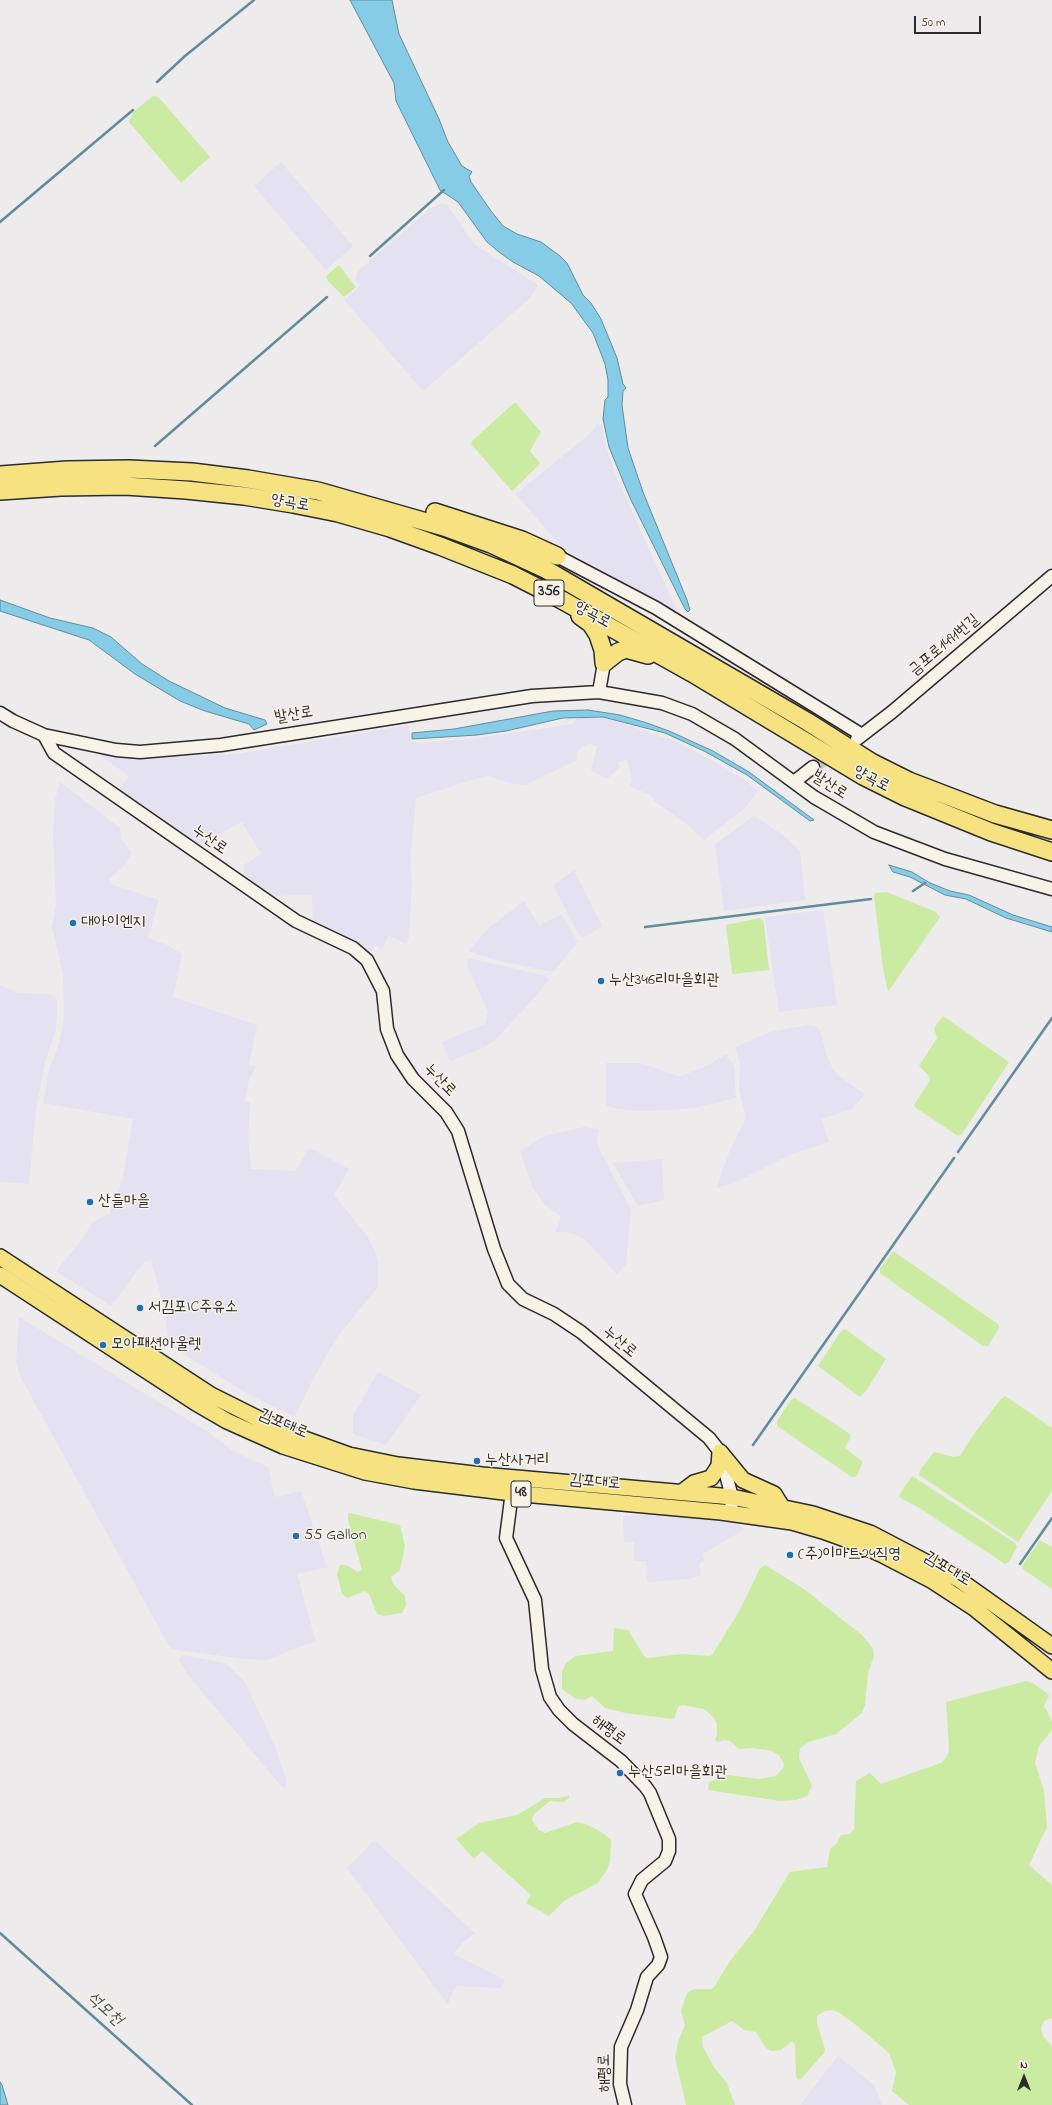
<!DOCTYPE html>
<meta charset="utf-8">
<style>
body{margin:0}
#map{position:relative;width:1052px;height:2105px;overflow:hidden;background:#eeebec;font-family:"Indie Flower",sans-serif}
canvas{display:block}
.north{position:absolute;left:1004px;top:2057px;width:40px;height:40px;-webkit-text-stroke:3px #f7f3e8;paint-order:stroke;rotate:0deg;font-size:11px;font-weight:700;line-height:16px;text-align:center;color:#2b2b2b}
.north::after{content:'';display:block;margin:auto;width:14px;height:18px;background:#2b2b2b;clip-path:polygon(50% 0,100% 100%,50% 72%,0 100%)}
.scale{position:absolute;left:914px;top:16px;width:67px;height:18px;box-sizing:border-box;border:2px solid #2b2b2b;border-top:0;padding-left:5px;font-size:12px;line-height:14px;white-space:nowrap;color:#2b2b2b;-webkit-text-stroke:3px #f7f3e8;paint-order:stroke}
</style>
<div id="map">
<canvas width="1052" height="2105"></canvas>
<div class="north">N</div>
<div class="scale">50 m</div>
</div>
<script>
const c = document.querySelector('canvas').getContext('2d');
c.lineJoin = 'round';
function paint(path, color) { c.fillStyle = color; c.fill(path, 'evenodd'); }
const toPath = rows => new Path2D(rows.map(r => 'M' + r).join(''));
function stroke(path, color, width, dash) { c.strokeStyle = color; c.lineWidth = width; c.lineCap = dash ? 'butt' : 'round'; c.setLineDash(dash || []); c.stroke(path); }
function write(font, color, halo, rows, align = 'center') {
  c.font = font + ' "Indie Flower","Poor Story",sans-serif'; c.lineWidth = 3; c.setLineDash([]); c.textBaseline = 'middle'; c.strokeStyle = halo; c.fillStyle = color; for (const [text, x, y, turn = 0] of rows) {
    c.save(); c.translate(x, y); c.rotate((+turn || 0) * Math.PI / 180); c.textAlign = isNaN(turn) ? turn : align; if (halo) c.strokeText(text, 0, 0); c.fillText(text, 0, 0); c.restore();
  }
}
paint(toPath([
 [281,162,353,246,326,270,254,186],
 [442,203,447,205,474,244,538,285,530,298,519,308,423,391,344,300,360,286,356,279,356,275,359,270,423,215,434,206],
 [596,424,602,425,605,444,616,476,676,609,672,614,613,581,614,577,563,549,516,494,592,432],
 [577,718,607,718,677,742,715,762,746,781,758,791,745,808,704,840,684,822,654,801,652,796,630,786,632,780,627,759,618,762,620,767,607,779,591,770,597,747,590,743,578,750,577,760,525,785,510,783,488,776,468,781,416,798,410,866,412,881,409,937,406,944,389,935,382,949,375,945,369,956,313,925,312,895,266,896,243,879,244,865,261,854,242,822,197,846,118,792,129,776,101,756,102,754,148,758,237,754,409,725,410,740,415,743,472,739,573,724],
 [60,782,120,828,121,839,132,853,123,867,109,879,110,884,159,900,148,938,167,945,182,954,173,997,257,1025,249,1065,256,1066,249,1080,245,1102,250,1102,248,1136,251,1169,295,1171,310,1148,349,1169,334,1195,368,1237,378,1260,378,1287,337,1337,310,1385,295,1417,248,1394,168,1344,164,1307,151,1260,144,1262,111,1306,56,1271,76,1247,94,1221,110,1213,113,1199,122,1182,133,1119,43,1103,49,1070,59,1044,64,1019,63,974,52,927,56,905,53,834,55,799],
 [754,816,782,834,800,851,805,900,724,911,715,844],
 [574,870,602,926,584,937,579,935,554,887,556,883],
 [524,901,539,926,561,914,578,942,553,972,496,960,468,951,490,927],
 [823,910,837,1005,779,1012,765,917],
 [468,958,545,976,549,979,535,997,496,1039,485,1047,450,1061,442,1042,485,1024,488,1012,467,965],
 [0,985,18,993,50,994,56,998,57,1003,56,1030,45,1062,36,1109,29,1184,0,1182],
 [807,1025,815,1026,820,1030,827,1056,833,1069,839,1076,865,1094,852,1109,821,1119,829,1142,789,1155,735,1183,716,1188,730,1150,746,1118,739,1089,740,1066,736,1047,770,1032],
 [726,1054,734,1067,736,1098,698,1107,672,1110,637,1111,613,1108,606,1105,606,1063,640,1063,678,1076,684,1075,709,1065],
 [584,1127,599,1129,597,1142,599,1149,631,1209,626,1264,617,1275,585,1239,568,1232,556,1232,561,1216,546,1206,533,1188,520,1151,545,1136],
 [662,1159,664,1200,638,1206,613,1163],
 [19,1317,208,1432,233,1451,268,1467,275,1497,301,1491,327,1567,297,1574,316,1642,298,1647,268,1660,244,1659,172,1649,169,1646,20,1376,16,1361],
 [378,1372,421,1395,386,1445,353,1434,353,1416],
 [698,1513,737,1519,744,1530,702,1554,705,1560,699,1563,701,1575,689,1579,647,1582,646,1561,634,1561,634,1542,624,1542,623,1516],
 [182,1655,226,1663,245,1682,275,1746,286,1779,286,1787,282,1787,261,1762,188,1675,179,1659],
 [374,1840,475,1933,462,1943,454,1954,505,1980,501,1988,457,1986,452,1992,448,2005,347,1868],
 [838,2056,874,2085,882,2105,800,2105]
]), '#e4e1f1');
paint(toPath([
 [153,96,158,97,162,101,210,157,181,183,129,122,133,112],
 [339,265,356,287,344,297,328,281,326,276],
 [514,403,516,403,541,432,530,451,540,463,538,466,512,491,471,444,472,441],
 [887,892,936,912,940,917,888,992,883,968,874,896,875,893],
 [760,918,763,920,764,925,769,970,733,974,732,973,726,925],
 [943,1016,1009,1062,962,1134,958,1136,916,1108,914,1105,930,1080,929,1076,919,1066,937,1038,934,1028],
 [893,1251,998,1324,999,1328,988,1346,983,1346,880,1273,880,1269],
 [845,1329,886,1359,866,1391,860,1397,818,1366,841,1331],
 [1005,1396,1052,1428,1052,1491,1018,1542,919,1475,920,1470,934,1452,954,1457,960,1456,971,1438,1000,1400],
 [795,1398,850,1434,851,1436,845,1448,863,1462,856,1477,852,1477,777,1426,777,1421,791,1400],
 [912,1476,1015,1543,1017,1547,1009,1562,1005,1564,921,1509,899,1497,901,1492],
 [350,1513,400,1525,405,1546,400,1570,391,1577,393,1584,405,1596,406,1605,402,1613,384,1616,377,1614,369,1594,365,1591,347,1598,342,1594,337,1574,340,1565,346,1565,358,1572,362,1570,348,1520,348,1514],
 [1040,1540,1052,1547,1052,1589,1023,1569,1022,1566],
 [765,1565,804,1589,863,1636,873,1649,874,1656,868,1673,865,1705,862,1713,836,1734,809,1742,800,1748,799,1758,812,1786,807,1796,796,1800,780,1801,708,1790,709,1782,729,1775,758,1779,776,1776,783,1768,784,1764,779,1755,772,1751,753,1748,739,1749,730,1741,725,1740,717,1742,715,1739,717,1735,717,1724,714,1718,704,1709,682,1705,678,1707,674,1719,625,1713,605,1708,592,1696,585,1700,576,1699,562,1689,562,1671,566,1663,576,1656,612,1651,613,1650,614,1628,628,1630,644,1656,647,1658,682,1654,709,1656,712,1655,740,1610,760,1568],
 [1026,1681,1033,1683,1048,1694,1049,1696,1044,1706,1052,1721,1052,1730,1039,1746,1035,1763,1044,1791,1047,1827,1029,1865,1052,1885,1052,2018,1044,2021,1041,2028,1043,2036,1052,2046,1052,2105,909,2105,892,2091,896,2072,889,2053,856,2025,838,2012,832,2010,825,2011,817,2016,817,2023,825,2049,824,2053,801,2079,798,2080,796,2077,795,2045,792,2041,781,2050,771,2051,766,2048,756,2032,744,2030,732,2021,702,2037,703,2047,714,2067,727,2083,735,2105,686,2105,675,2058,678,2042,685,2025,681,2011,687,1993,694,1989,712,1989,714,1987,730,1961,754,1931,790,1872,827,1867,830,1849,837,1843,841,1835,850,1834,854,1829,856,1781,870,1773,881,1784,941,1763,946,1758,949,1751,946,1702],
 [569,1795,569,1798,563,1802,550,1801,534,1814,532,1820,539,1830,545,1833,577,1822,586,1824,603,1833,611,1840,610,1861,607,1870,598,1883,564,1901,549,1916,526,1903,531,1895,482,1851,474,1859,456,1839,479,1823,517,1815,545,1798,560,1798]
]), '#cbeba3');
const water = toPath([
 [350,0,392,0,399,34,439,119,448,142,462,166,472,172,469,176,471,182,491,211,503,226,517,234,541,242,560,256,567,263,583,295,591,303,601,319,617,358,623,384,626,388,623,391,622,405,628,448,643,492,687,600,690,610,688,612,685,609,630,498,609,447,603,419,605,400,608,397,608,380,605,364,593,333,571,303,539,276,513,262,499,252,487,242,458,202,440,190,396,101,394,83,350,0],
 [0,600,50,618,93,628,111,637,142,664,169,681,225,708,265,720,267,724,254,730,249,724,205,711,180,701,135,674,89,640,0,611,0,600],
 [588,710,620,715,647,723,669,731,713,751,749,772,814,820,810,821,747,775,706,752,665,733,603,717,563,718,506,731,477,735,412,739,412,733,454,729,553,711,588,710],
 [889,865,912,872,930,883,950,891,969,895,1013,915,1052,927,1052,932,1006,918,966,899,945,895,910,877,893,872,889,865],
 [0,2082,2,2085,8,2105,0,2105,0,2082]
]);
paint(water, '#86cce7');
stroke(water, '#628c9c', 1);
stroke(toPath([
 [157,82,185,56,254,0],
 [0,222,133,110],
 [370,256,444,190],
 [155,446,327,297],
 [913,891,925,883],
 [645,927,871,899],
 [958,1152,1052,1018],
 [753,1445,954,1158],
 [1020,1564,1052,1518],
 [0,1933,192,2105]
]), '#628c9c', 2.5);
stroke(toPath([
 [813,767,836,753]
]), '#c7c5c5', 12, [12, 6]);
const minor = toPath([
 [557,556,656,608,862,735],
 [604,663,599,692,662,703,692,714,735,739,814,797,874,832,945,859,1052,889],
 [0,713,13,721,44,735,116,750,140,752,221,745,532,696,599,692],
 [44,735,54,753,296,921,353,948,367,960,383,991,387,1029,397,1055,413,1079,446,1112,458,1131,494,1249,508,1284,523,1299,554,1314,581,1332,709,1438,720,1452,732,1497,731,1513],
 [857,739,892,712,1052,576],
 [794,782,813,767],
 [513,1484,506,1538,535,1600,542,1669,550,1697,559,1710,573,1724,621,1761,645,1786,650,1793,669,1839,669,1851,665,1861,642,1880,635,1894,654,1937,661,1957,658,1965,647,1977,637,2010,621,2047,620,2084,625,2105]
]);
const major = toPath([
 [0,1257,211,1395,285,1432,349,1455,398,1465,482,1475,732,1497,813,1514,870,1533,958,1579,1052,1646],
 [0,1275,196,1403,227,1421,283,1446,365,1472,414,1481,512,1493,721,1512,792,1522,823,1531,856,1543,883,1555,931,1580,974,1608,1052,1671],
 [720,1452,743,1480,774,1494,782,1507],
 [682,1492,694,1483,711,1478,719,1466,720,1452]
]);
const highway = toPath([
 [0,475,67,470,129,469,192,472,248,479,318,491,444,527,491,544,545,569,808,722,871,762,909,781,995,814,1052,830],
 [0,491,61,487,125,486,186,490,244,496,293,504,338,513,390,528,440,546,513,575,560,599,692,673,863,776,905,797,991,832,1052,852],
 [435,512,522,540,557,556],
 [580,616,591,624,598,635,603,650,604,663],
 [604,663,618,652,626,649,648,655]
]);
stroke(minor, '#2b2b2b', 15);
stroke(major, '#2b2b2b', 18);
stroke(highway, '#2b2b2b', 20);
stroke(minor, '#f7f3e8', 12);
stroke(major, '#f6e281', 15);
stroke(highway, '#f6e281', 17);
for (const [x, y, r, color] of [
 [73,923,4,"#1f6fb2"],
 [601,981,4,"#1f6fb2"],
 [90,1202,4,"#1f6fb2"],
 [140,1308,4,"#1f6fb2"],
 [103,1345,4,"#1f6fb2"],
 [477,1461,4,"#1f6fb2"],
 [296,1536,4,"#1f6fb2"],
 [790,1555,4,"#1f6fb2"],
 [620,1773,4,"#1f6fb2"]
]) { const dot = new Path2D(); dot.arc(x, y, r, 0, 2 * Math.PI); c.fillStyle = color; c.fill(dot); stroke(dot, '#f7f3e8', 1.5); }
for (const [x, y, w] of [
 [549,593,30],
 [521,1494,20]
]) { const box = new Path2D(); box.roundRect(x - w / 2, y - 13, w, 26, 3); c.fillStyle = '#f7f3e8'; c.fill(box); stroke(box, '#2b2b2b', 1); }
write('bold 15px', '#2b2b2b', null, [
 ["356",549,593],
 ["48",521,1494]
]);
write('16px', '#2b2b2b', '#f7f3e8', [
 ["양곡로",290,504,10],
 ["양곡로",592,616,28],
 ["금포로1491번길",945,646,-40],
 ["발산로",294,716,-9],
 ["양곡로",871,780,28],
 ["발산로",829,786,33],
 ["누산로",209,841,35],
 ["누산로",439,1081,46],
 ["누산로",619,1343,40],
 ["김포대로",283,1425,23],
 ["김포대로",595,1483,5],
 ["김포대로",947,1570,31],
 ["해평로",608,1731,37],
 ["해평로",606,2073,-91]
]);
write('16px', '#2b2b2b', '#f7f3e8', [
 ["대아이엔지",81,923],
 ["누산346리마을회관",609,981],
 ["산들마을",98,1202],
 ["서김포IC주유소",148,1308],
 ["모아패션아울렛",111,1345],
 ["누산사거리",485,1461],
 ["55 Gallon",304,1536],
 ["(주)이마트24직영",798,1555],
 ["누산5리마을회관",628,1773]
], 'left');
write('italic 17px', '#42535a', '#f7f3e8', [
 ["석모천",104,2010,42]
]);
</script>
